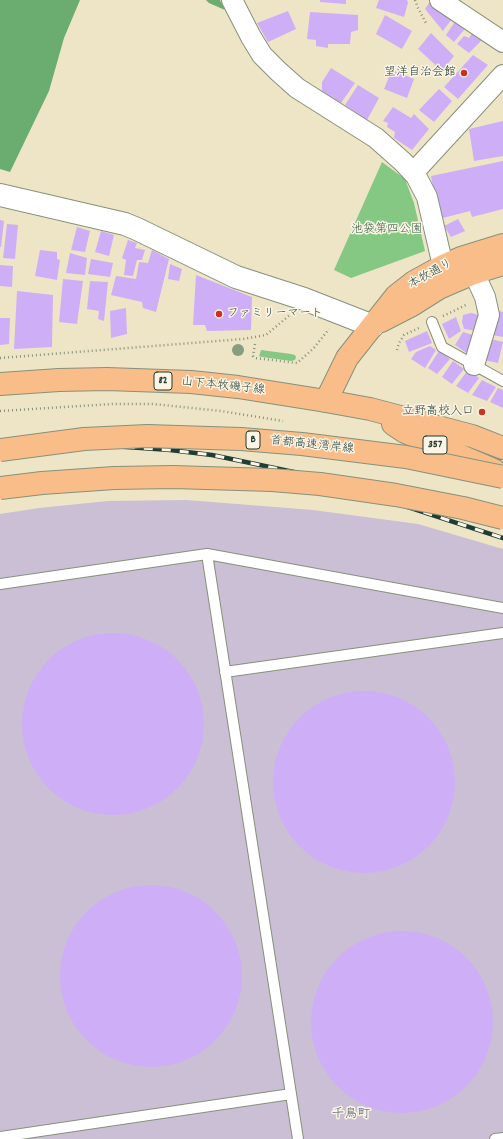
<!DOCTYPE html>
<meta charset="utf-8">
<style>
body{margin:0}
canvas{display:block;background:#ede5c5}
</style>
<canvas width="503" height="1139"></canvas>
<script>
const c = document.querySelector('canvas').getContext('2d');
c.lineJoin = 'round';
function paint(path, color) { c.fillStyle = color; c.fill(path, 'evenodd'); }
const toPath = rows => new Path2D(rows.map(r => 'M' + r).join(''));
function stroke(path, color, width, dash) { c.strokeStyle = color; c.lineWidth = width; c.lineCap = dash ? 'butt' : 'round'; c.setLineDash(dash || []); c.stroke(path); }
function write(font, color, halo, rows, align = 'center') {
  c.font = font + ' Dekko,"Klee One",sans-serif'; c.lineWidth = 3; c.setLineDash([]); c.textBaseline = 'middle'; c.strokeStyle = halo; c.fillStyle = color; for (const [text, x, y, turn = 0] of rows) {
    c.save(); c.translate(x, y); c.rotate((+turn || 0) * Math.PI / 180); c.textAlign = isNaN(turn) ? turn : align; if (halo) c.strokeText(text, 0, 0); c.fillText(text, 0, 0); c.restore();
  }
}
paint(toPath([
 [186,500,313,510,418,524,503,549,503,1139,0,1139,0,514,39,508,108,501]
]), '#cbbfd5');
paint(toPath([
 [382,162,405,179,414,203,425,251,351,278,334,270],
 [261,350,291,354,295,355,296,357,295,360,291,361,262,357,259,356]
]), '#84c883');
paint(toPath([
 [0,0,80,0,64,38,49,91,10,172,0,169],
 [206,0,220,0,225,10,209,3]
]), '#6bac71');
paint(toPath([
 [320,0,346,0,346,4,320,2],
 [379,0,407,0,408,3,404,17,376,8],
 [431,0,454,16,443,31,425,9],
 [288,11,296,29,268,42,257,23],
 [310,12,358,15,358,30,351,32,350,44,328,44,328,48,316,46,316,40,307,39],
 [385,15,412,31,402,49,376,34],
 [458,17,468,25,454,42,446,35],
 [474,30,484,38,469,53,457,44,464,36,469,38],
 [431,33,454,56,442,71,418,49],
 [473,55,488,65,458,99,444,87],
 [331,68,355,83,341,103,322,92,322,82],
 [392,70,414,79,407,98,384,89],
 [358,85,379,98,367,120,345,105],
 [439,89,452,101,434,122,419,110],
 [393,107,411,118,414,114,429,129,412,150,394,138,395,132,387,127,388,123,383,121],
 [503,121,503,156,474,161,469,129],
 [503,161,503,209,472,217,470,211,439,219,431,176],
 [458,219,465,231,451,237,444,226],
 [0,220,4,221,1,247,0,247],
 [7,224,18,225,15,259,3,258],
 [77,227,90,231,85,252,71,250],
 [101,231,114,235,109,256,95,252],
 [128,240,137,243,135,248,145,250,142,260,137,260,133,276,124,275,126,260,122,258],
 [40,250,57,252,57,259,60,260,57,280,35,276],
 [152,250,169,259,156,312,143,308,142,302,111,295,116,276,136,279,139,262,148,263],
 [70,253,87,258,85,275,66,273],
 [91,259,113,263,110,277,88,274],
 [170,264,182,269,179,281,168,279],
 [0,265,13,266,12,287,0,286],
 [196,275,252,297,251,330,207,331,205,325,193,325],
 [63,279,83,281,77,324,59,322],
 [90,281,108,282,104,321,98,319,99,311,87,309],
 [17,291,53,295,52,347,14,349],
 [126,308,127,334,111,338,110,311],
 [498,311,503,312,503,337,492,335],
 [471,313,482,316,478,331,464,329,462,322,463,315],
 [456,317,461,331,449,339,442,324],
 [0,318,10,318,9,344,0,345],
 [427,331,432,343,409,352,405,341],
 [463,332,476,336,468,354,455,345],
 [491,339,503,342,498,363,484,360],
 [430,346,436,350,425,368,411,359,416,352],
 [439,351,450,359,437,374,428,368],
 [453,361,464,369,452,384,442,377],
 [468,370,479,378,468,393,456,386],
 [482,380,496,387,487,401,472,395],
 [498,388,503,390,503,408,490,402],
 '22 724a91 91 0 1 1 182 0a91 91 0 1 1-182 0Z',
 '273 782a91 91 0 1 1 182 0a91 91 0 1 1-182 0Z',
 '60 976a91 91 0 1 1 182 0a91 91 0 1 1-182 0Z',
 '311 1022a91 91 0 1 1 182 0a91 91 0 1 1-182 0Z'
]), '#cfaef8');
const service = toPath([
 [432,322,442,347,503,381],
 [207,554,298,1139],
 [0,584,207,554,503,608],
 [225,672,503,633],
 [0,1137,291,1094],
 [495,1139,503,1138]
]);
const minor = toPath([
 [232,0,251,37,262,55,278,71,297,88,376,138,403,162,416,176,427,197,443,266],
 [440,0,503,42],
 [413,173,503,75],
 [474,273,485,297,489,315,474,365]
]);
const tertiary = toPath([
 [0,195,125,224,137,229,236,277,304,299,373,326]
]);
const primary = toPath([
 [381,321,412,305,439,288,474,273,503,264],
 [0,384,59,380,107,379,191,382,238,387,326,401,347,358,396,296,414,282,443,266,461,258,503,245]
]);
const trunk = toPath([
 [326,401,370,409,472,436,503,448],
 [393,424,405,432,494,470]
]);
stroke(service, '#86917c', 12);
stroke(minor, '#86917c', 22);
stroke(tertiary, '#86917c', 24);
stroke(primary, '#86917c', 24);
stroke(trunk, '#86917c', 24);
stroke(toPath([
 [415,0,418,8,427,25],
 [443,316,468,304],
 [255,344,253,356,255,358,297,363,313,349,329,329],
 [397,350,399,343,404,335,421,327],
 [0,358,243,339,266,335,291,314],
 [0,411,112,404,153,404,221,411,283,421]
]), '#86917c', 2.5, [1, 3]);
stroke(service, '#fff', 10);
stroke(minor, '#fff', 20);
stroke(tertiary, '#fff', 22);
stroke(primary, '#f8bd89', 22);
stroke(trunk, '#f8bd89', 22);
const rail = toPath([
 [0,442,68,443,170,450,212,455,313,476,503,538]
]);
stroke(rail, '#1f3d34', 4.5);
stroke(rail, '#fcf5e5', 3, [9]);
const motorwayBridge = toPath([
 [0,450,84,439,147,436,241,439,302,444,406,457,503,477],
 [0,488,42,483,114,478,173,477,272,480,320,484,396,495,463,508,503,518]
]);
stroke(motorwayBridge, '#86917c', 24, []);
stroke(motorwayBridge, '#f8bd89', 22);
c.fillStyle = '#899c80';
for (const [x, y] of [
 [238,350]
]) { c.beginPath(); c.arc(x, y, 6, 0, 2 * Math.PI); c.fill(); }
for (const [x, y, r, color] of [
 [464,73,4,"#c8321e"],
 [219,314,4,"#c8321e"],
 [482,412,4,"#c8321e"]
]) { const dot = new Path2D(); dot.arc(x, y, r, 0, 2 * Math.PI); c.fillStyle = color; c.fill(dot); stroke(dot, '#fcf5e5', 1.5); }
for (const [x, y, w] of [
 [163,381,18],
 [253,440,14],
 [435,445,24]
]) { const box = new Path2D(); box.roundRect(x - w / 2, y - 9, w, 18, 3); c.fillStyle = '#fcf5e5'; c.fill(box); stroke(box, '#1f3d34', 1); }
write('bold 11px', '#1f3d34', null, [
 ["82",163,381],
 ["B",253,440],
 ["357",435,445]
]);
write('12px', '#1f3d34', '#fcf5e5', [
 ["望洋自治会館",456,73],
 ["ファミリーマート",227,314,"left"],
 ["立野高校入口",474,412]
], 'right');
write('12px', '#386048', '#fcf5e5', [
 ["池袋第四公園",387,230]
]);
write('12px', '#1f3d34', '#fcf5e5', [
 ["本牧通り",431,275,-29],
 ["山下本牧磯子線",223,387,6],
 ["首都高速湾岸線",312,446,6]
]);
write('13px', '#5d6579', '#fcf5e5', [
 ["千鳥町",351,1115]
]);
</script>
